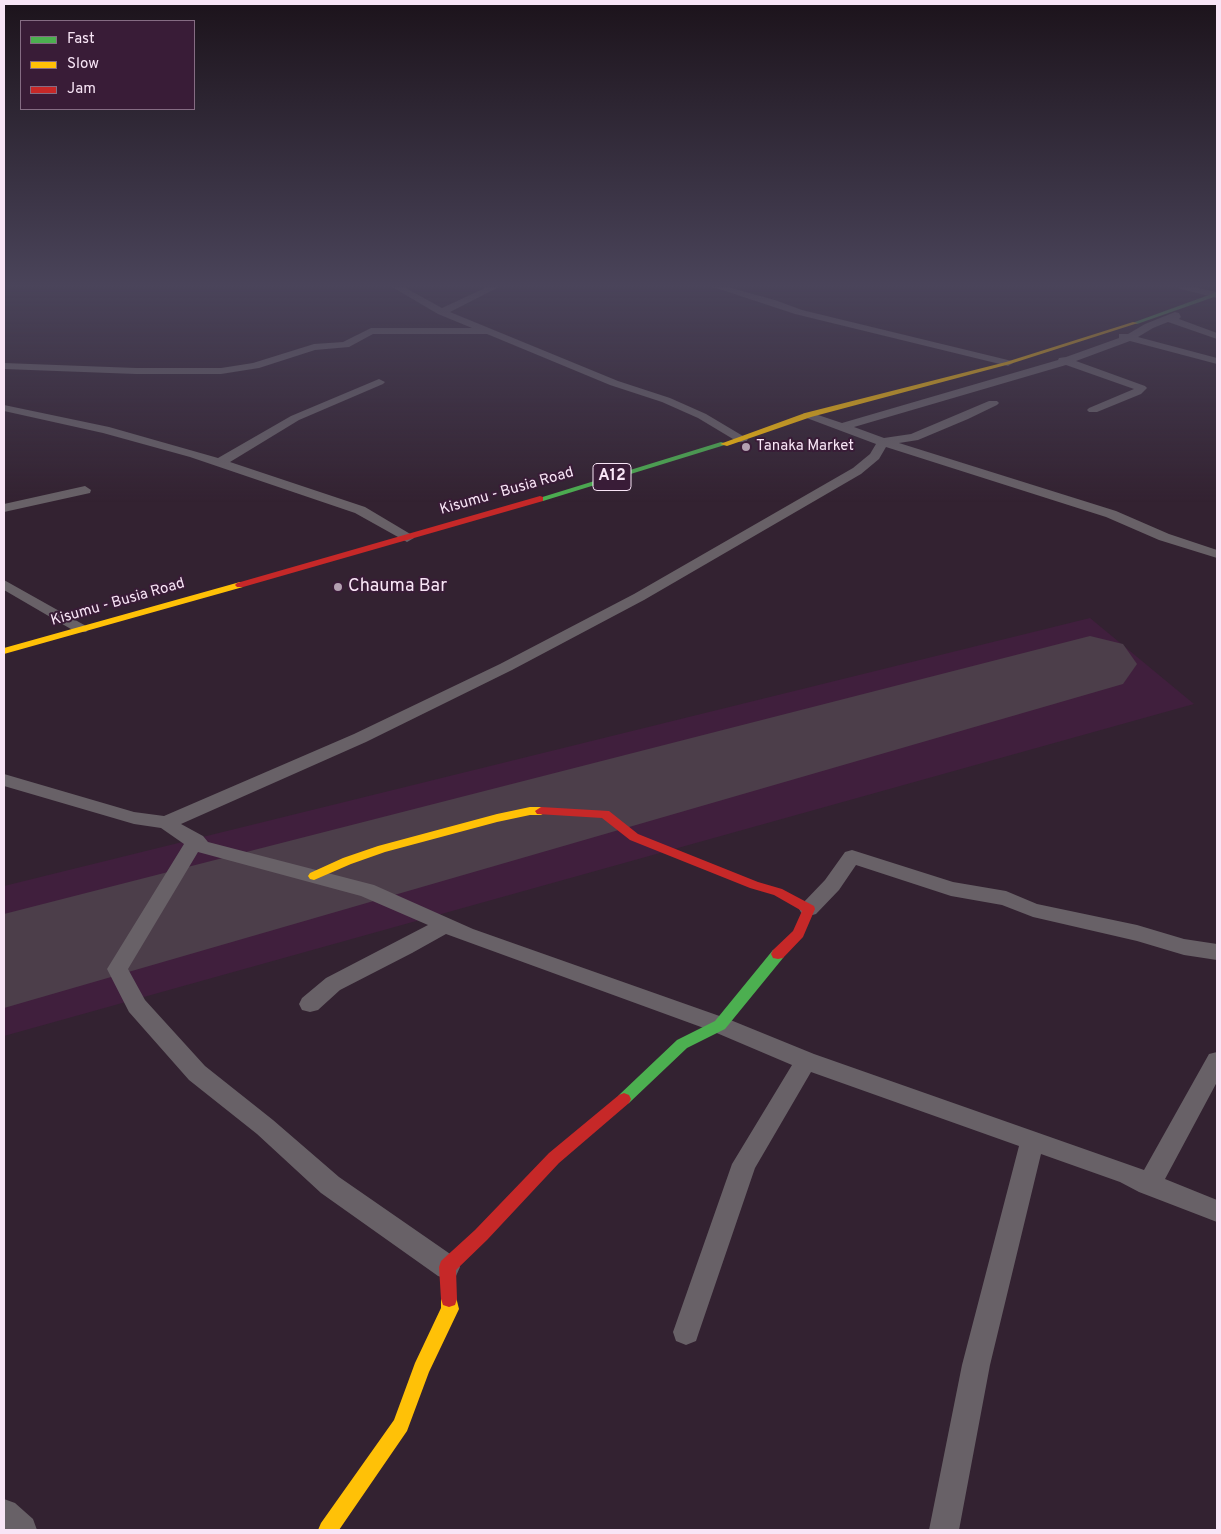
<!DOCTYPE html>
<style>
body{margin:0}
#map{position:relative;width:1221px;height:1534px;overflow:hidden;background:#332231;font-family:Overpass,sans-serif}
canvas{display:block}
.frame{position:absolute;inset:0;border:5px solid #f8e5f6;pointer-events:none}
.legend{position:absolute;left:20px;top:20px;width:175px;height:90px;box-sizing:border-box;background:#391c37;border:1px solid #856c83;margin:0;padding:6px 9px;list-style:none;font-size:15px;color:#f8e5f6}
.legend li{display:flex;align-items:center;gap:10px;height:25px}
.legend b{width:25px;border:1px solid #856c83}
</style>
<div id="map">
<canvas width="1221" height="1534"></canvas>
<div class="frame"></div>
<ul class="legend">
<li><b style="height:6px;background:#4caf50"></b>Fast</li>
<li><b style="height:6px;background:#ffc107"></b>Slow</li>
<li><b style="height:6px;background:#c62828"></b>Jam</li>
</ul>
</div>
<script>
const c = document.querySelector('canvas').getContext('2d');
c.lineJoin = 'round';
function paint(path, color) { c.fillStyle = color; c.fill(path, 'evenodd'); }
const toPath = rows => new Path2D(rows.map(r => 'M' + r).join(''));
function stroke(path, color, width, dash) { c.strokeStyle = color; c.lineWidth = width; c.lineCap = dash ? 'butt' : 'round'; c.setLineDash(dash || []); c.stroke(path); }
function write(font, color, halo, rows, align = 'center') {
  c.font = font + ' Overpass,sans-serif'; c.lineWidth = 4; c.setLineDash([]); c.textBaseline = 'middle'; c.strokeStyle = halo; c.fillStyle = color; for (const [text, x, y, turn = 0] of rows) {
    c.save(); c.translate(x, y); c.rotate((+turn || 0) * Math.PI / 180); c.textAlign = isNaN(turn) ? turn : align; if (halo) c.strokeText(text, 0, 0); c.fillText(text, 0, 0); c.restore();
  }
}
paint(toPath([
 [1090,618,1194,704,4,1036,4,886]
]), '#401f3d');
paint(toPath([
 [1090,636,1123,644,1137,664,1123,684,4,1008,4,914,1090,636]
]), '#4c3e4a');
paint(toPath([
 [392,287,404,287,442,308,487,287,499,287,450,312,618,381,670,398,706,414,748,439,746,442,738,442,698,418,662,402,610,385,487,334,373,334,349,347,315,350,259,368,221,374,136,374,4,369,4,363,136,368,221,368,253,363,314,344,343,342,371,328,472,328,438,314,392,287],
 [713,287,728,287,775,300,802,310,1012,361,1013,363,1008,366,795,314,713,287],
 [1178,287,1194,287,1217,292,1217,298,1180,289,1178,287],
 [1175,312,1179,313,1181,317,1179,319,1217,333,1217,339,1168,322,1153,328,1138,337,1217,358,1217,364,1130,341,1076,361,1145,386,1147,388,1141,394,1097,412,1089,412,1087,410,1089,408,1134,389,1066,365,854,427,884,438,911,434,989,401,997,401,999,403,997,405,968,419,918,440,899,443,1116,511,1169,534,1217,550,1217,558,1159,540,1106,517,886,447,879,459,861,474,644,600,512,670,366,742,181,824,203,836,208,842,374,885,473,929,728,1019,814,1054,1144,1170,1209,1054,1217,1052,1217,1082,1165,1179,1217,1200,1217,1222,1139,1192,1120,1182,1041,1154,990,1365,959,1530,929,1530,962,1365,1019,1146,811,1072,755,1168,699,1332,696,1341,686,1345,676,1341,673,1332,732,1164,792,1065,712,1031,446,934,412,953,340,990,318,1010,310,1012,302,1010,299,1004,302,998,326,978,428,925,361,896,198,852,128,969,145,1000,205,1066,273,1120,339,1177,456,1258,460,1267,456,1276,447,1279,438,1276,321,1193,257,1134,189,1080,129,1012,107,969,184,844,161,828,134,824,4,786,4,774,134,812,164,816,354,734,500,664,634,594,853,468,870,454,876,444,804,417,802,415,804,413,812,413,842,423,1058,360,1059,358,1066,357,1119,338,1119,334,1128,334,1145,324,1175,312],
 [379,379,385,382,383,384,299,420,230,462,365,507,412,535,414,538,407,542,355,513,190,457,103,433,4,411,4,405,109,427,218,458,291,416,379,379],
 [85,486,91,490,90,493,4,512,4,504,85,486],
 [4,580,86,626,89,629,86,632,76,632,4,590,4,580],
 [852,850,953,882,1006,891,1037,904,1137,925,1184,939,1217,944,1217,960,1184,955,1137,941,1033,917,1002,905,951,896,856,865,839,890,816,914,809,916,802,914,799,909,802,904,825,880,845,852,852,850],
 [4,1499,15,1503,33,1519,37,1530,4,1530,4,1499]
]), '#686167');
paint(toPath([
 [1217,292,1217,296,1137,324,1132,323,1217,292],
 [721,442,728,444,543,501,537,501,536,499,721,442],
 [778,949,783,950,785,954,783,958,725,1029,687,1048,629,1103,624,1105,619,1103,617,1099,619,1095,677,1040,715,1021,773,950,778,949]
]), '#4caf50');
paint(toPath([
 [1133,322,1138,323,1010,364,811,417,727,446,720,444,805,413,1006,362,1133,322],
 [240,582,243,583,243,587,4,654,4,648,240,582],
 [530,807,541,807,547,811,541,815,530,815,497,822,385,852,351,864,314,880,310,879,308,876,310,873,343,858,378,846,497,814,530,807],
 [449,1291,455,1293,459,1309,429,1372,407,1431,339,1530,318,1530,321,1523,394,1420,415,1363,441,1308,441,1299,443,1293,449,1291]
]), '#ffc107');
paint(toPath([
 [540,496,543,497,543,501,243,587,237,587,235,585,237,583,540,496],
 [541,807,609,811,638,834,758,882,782,889,814,906,815,909,803,937,783,958,778,959,773,958,771,954,773,950,793,931,802,911,774,895,750,888,630,840,602,818,537,814,535,811,541,807],
 [624,1093,629,1095,631,1099,629,1103,559,1163,487,1240,456,1270,457,1299,455,1305,449,1307,443,1305,441,1299,439,1267,441,1261,475,1230,549,1153,619,1095,624,1093]
]), '#c62828');
const sky = c.createLinearGradient(0, 0, 0, 502);
sky.addColorStop(0, '#1c131b');
sky.addColorStop(0.57, '#4a445a');
sky.addColorStop(1, '#4a445a00');
c.fillStyle = sky;
c.fillRect(0, 0, 1221, 502);
for (const [x, y, r, color] of [
 [746,447,5,"#b3a1b1"],
 [338,587,5,"#b3a1b1"]
]) { const dot = new Path2D(); dot.arc(x, y, r, 0, 2 * Math.PI); c.fillStyle = color; c.fill(dot); stroke(dot, '#391c37', 2); }
write('15px', '#f8e5f6', '#391c37', [
 ["Tanaka Market",756,447]
], 'left');
write('15px', '#f8e5f6', '#391c37', [
 ["Kisumu - Busia Road",507,492,-16],
 ["Kisumu - Busia Road",118,603,-16]
]);
for (const [x, y, w] of [
 [612,477,38]
]) { const box = new Path2D(); box.roundRect(x - w / 2, y - 13.5, w, 27, 4); c.fillStyle = '#391c37'; c.fill(box); stroke(box, '#f8e5f6', 1); }
write('bold 16px', '#f8e5f6', null, [
 ["A12",612,477]
]);
write('18px', '#f8e5f6', '#391c37', [
 ["Chauma Bar",348,587]
], 'left');
</script>
